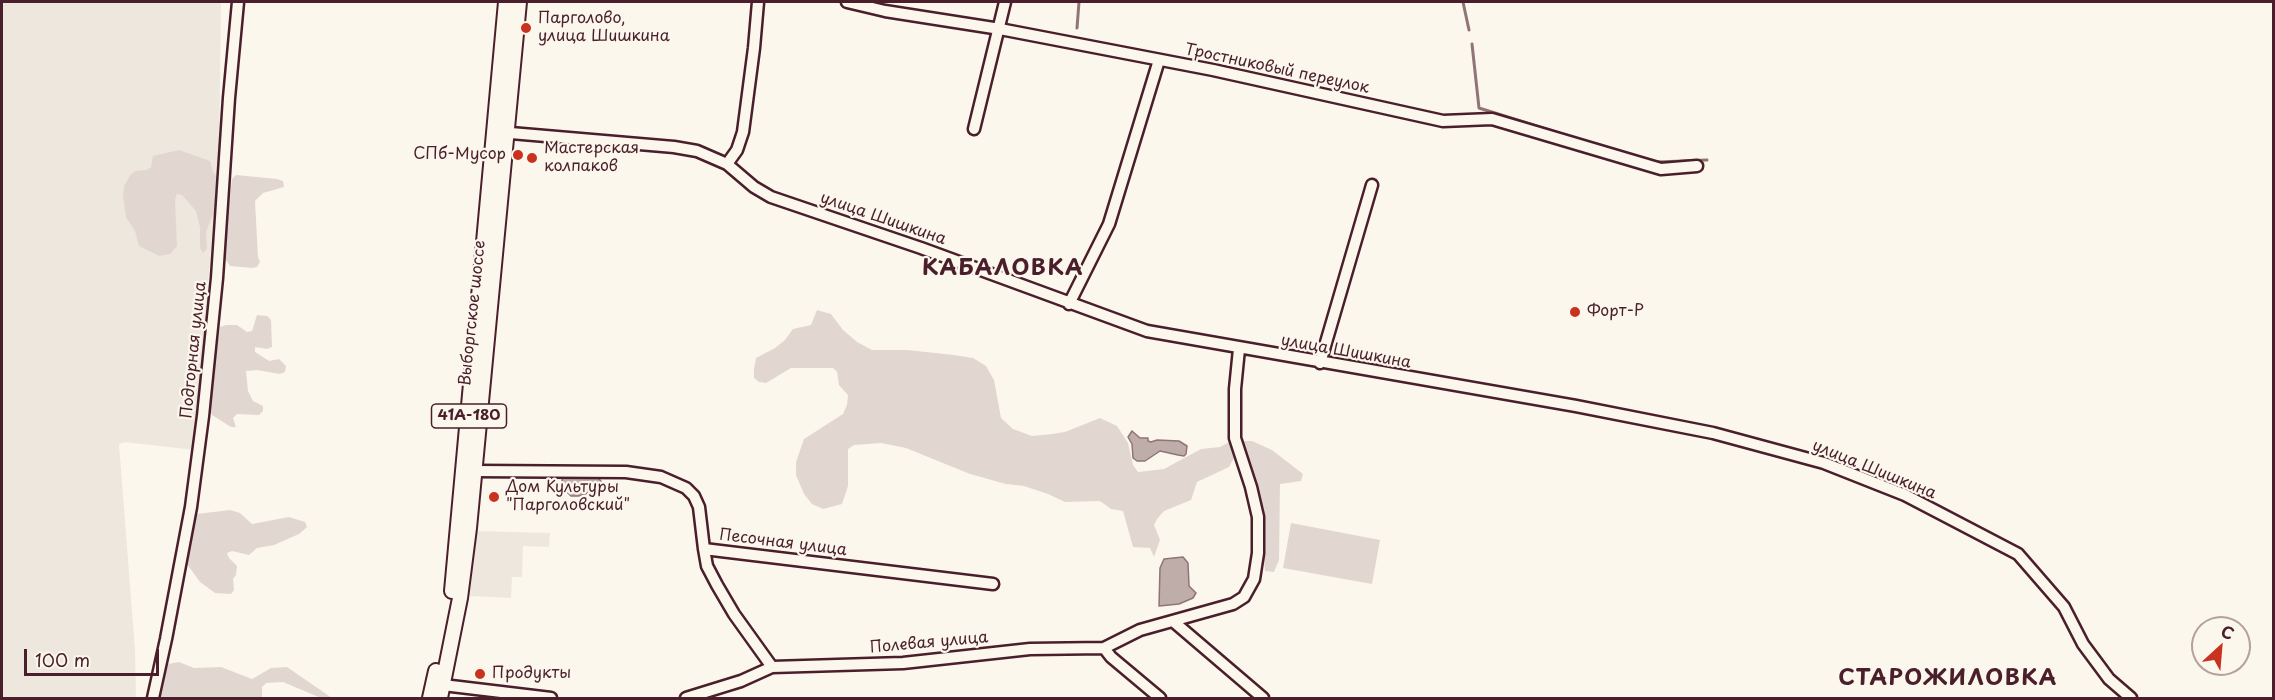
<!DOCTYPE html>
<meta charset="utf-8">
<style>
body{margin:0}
#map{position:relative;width:2275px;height:700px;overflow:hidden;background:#fbf7ec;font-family:"Playpen Sans",sans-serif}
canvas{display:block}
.frame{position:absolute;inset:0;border:3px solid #4a1f2b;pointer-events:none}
.north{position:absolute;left:2191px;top:616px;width:60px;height:60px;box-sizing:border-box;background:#fbf7ec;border:2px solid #b4a19f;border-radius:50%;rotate:26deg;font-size:16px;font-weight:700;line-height:24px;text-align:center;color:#4a1f2b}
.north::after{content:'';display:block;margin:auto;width:21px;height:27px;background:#c8321e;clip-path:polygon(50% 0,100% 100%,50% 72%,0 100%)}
.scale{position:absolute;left:24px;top:649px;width:135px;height:27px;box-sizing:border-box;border:3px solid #4a1f2b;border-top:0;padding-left:8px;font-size:18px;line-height:21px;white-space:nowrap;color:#4a1f2b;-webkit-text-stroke:4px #fbf7ec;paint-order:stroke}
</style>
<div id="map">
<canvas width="2275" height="700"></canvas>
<div class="frame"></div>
<div class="north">С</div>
<div class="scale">100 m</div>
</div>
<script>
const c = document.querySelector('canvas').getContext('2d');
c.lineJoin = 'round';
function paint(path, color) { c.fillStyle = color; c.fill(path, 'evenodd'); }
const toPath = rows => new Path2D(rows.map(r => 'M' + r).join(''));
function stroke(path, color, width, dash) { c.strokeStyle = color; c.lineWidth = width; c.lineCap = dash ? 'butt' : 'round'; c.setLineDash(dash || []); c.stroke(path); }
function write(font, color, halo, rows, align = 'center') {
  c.font = font + ' "Playpen Sans",sans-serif'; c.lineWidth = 4.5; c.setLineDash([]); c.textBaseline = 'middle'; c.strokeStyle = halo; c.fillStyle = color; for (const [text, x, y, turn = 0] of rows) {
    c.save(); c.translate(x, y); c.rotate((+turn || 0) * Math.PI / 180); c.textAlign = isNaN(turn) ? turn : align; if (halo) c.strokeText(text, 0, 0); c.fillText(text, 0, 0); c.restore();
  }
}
paint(toPath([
 [2,2,221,2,219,159,207,295,210,303,204,378,194,450,125,442,119,444,135,650,136,698,2,698],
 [475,531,550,533,549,547,523,546,522,577,512,577,511,598,470,596]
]), '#eee7de');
paint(toPath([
 [179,150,210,161,213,172,220,180,215,209,206,232,207,249,203,253,200,248,200,227,196,211,182,195,177,194,175,200,177,246,170,254,159,256,139,246,135,231,126,217,123,196,124,186,131,174,136,171,147,170,151,167,153,156],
 [236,175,277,179,283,181,284,187,263,193,255,201,258,257,260,262,257,267,252,268,230,266,223,256,232,179],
 [817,310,831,314,843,330,857,342,872,350,907,350,954,355,973,358,986,366,994,380,1001,418,1013,429,1032,436,1052,434,1065,432,1100,418,1117,426,1128,443,1133,465,1138,472,1164,469,1201,449,1220,447,1231,441,1252,441,1272,450,1303,474,1301,481,1280,484,1279,560,1274,572,1265,571,1257,482,1248,463,1235,456,1229,467,1197,482,1191,500,1164,511,1157,519,1154,525,1160,540,1154,557,1150,548,1133,547,1123,511,1111,509,1100,501,1065,502,1048,494,1024,486,1006,484,970,474,906,448,881,443,854,445,848,449,848,486,842,504,823,509,812,504,804,494,796,475,796,462,804,439,843,414,847,405,848,395,839,385,837,372,833,368,791,368,766,383,759,382,754,378,754,369,756,358,775,348,785,340,793,329,811,325],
 [257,315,267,316,271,320,272,347,267,349,255,347,255,352,269,361,279,359,286,366,285,372,280,374,257,370,246,371,248,391,253,401,263,406,263,411,259,415,237,414,233,418,236,427,231,427,212,415,209,406,220,327,226,325,237,325,247,332,252,331],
 [230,510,240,513,252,524,289,517,305,522,307,527,299,534,274,545,257,548,249,555,232,551,227,553,229,558,237,566,236,575,233,579,234,590,231,594,215,593,200,582,187,564,186,552,190,525,197,514],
 [1291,523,1380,540,1372,584,1283,568],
 [179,662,194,668,221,667,252,679,271,668,287,667,332,698,321,698,283,682,266,683,262,687,262,698,160,698,168,664]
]), '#e2d7d0');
const water = toPath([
 [1132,431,1140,438,1148,438,1148,441,1151,442,1157,440,1179,441,1187,446,1186,454,1184,456,1178,455,1160,451,1145,461,1137,461,1133,458,1132,444,1128,437,1132,431],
 [573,476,596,476,601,481,594,491,579,496,571,496,566,491,562,480,563,477,573,476],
 [1183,557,1188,563,1189,586,1196,593,1193,598,1179,604,1159,606,1160,568,1164,559,1183,557]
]);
paint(water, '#bfadaa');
stroke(water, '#907477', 1.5);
stroke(toPath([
 [1463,2,1469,30],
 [1077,28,1079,2],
 [1472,44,1479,108,1559,133],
 [1635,156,1657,162,1707,160]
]), '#907477', 3);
const minor = toPath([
 [847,2,885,11,1000,29,1213,70,1443,121,1492,119,1661,169,1697,166],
 [974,129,1005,2],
 [499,132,674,147,697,151,727,164,754,187,771,197,921,248,1147,331,1576,406,1713,433,1824,463,1905,495,2018,554,2064,607,2083,644,2109,679,2131,698],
 [727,164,737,150,743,132,754,48,758,2],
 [1069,304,1109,224,1159,60],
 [1320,363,1372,185],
 [475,471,626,472,661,477,686,488,694,496,699,507,704,549,993,584],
 [704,549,707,566,717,585,734,614,772,667],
 [1174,622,1263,698],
 [1104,648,1140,630,1233,604,1244,597,1254,579,1258,553,1258,517,1251,487,1235,438,1235,389,1239,349],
 [443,685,551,698],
 [153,698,166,639,191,507,203,416,217,278,229,98,238,2],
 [686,698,741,681,772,667,903,663,1030,649,1104,648,1111,657,1160,698]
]);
const major = toPath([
 [452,591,506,2],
 [430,698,436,671],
 [440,698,460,598,469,528,519,2]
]);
stroke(minor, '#4a1f2b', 15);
stroke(major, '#4a1f2b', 18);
stroke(minor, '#fbf7ec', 10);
stroke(major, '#fbf7ec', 14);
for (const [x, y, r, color] of [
 [526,28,6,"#c8321e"],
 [518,155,6,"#c8321e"],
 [532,158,6,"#c8321e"],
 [1575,312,6,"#c8321e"],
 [494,497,6,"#c8321e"],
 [480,674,6,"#c8321e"]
]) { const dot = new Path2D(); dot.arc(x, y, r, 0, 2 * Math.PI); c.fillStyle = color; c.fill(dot); stroke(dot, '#fbf7ec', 2); }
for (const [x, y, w] of [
 [469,416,75]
]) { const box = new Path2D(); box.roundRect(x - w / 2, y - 12, w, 24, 4.5); c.fillStyle = '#fbf7ec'; c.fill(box); stroke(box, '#4a1f2b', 1.5); }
write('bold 15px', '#4a1f2b', null, [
 ["41А-180",469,416]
]);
write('16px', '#4a1f2b', '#fbf7ec', [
 ["Парголово,",538,19],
 ["улица Шишкина",538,37],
 ["Мастерская",544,149],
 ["колпаков",544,167],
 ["СПб-Мусор",506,155,"right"],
 ["Форт-Р",1587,312],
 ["Дом Культуры",506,488],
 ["\"Парголовский\"",506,506],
 ["Продукты",492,674]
], 'left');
write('16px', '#4a1f2b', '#fbf7ec', [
 ["Тростниковый переулок",1277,69,12],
 ["улица Шишкина",883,219,19],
 ["Выборгское шоссе",473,313,-84],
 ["Подгорная улица",194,350,-84],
 ["улица Шишкина",1346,352,10],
 ["улица Шишкина",1874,470,22],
 ["Песочная улица",783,543,7],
 ["Полевая улица",929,643,-5]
]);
c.letterSpacing = '1.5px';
write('bold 22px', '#4a1f2b', '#fbf7ec', [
 ["КАБАЛОВКА",1003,269],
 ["СТАРОЖИЛОВКА",1948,679]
]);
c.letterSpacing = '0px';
</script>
